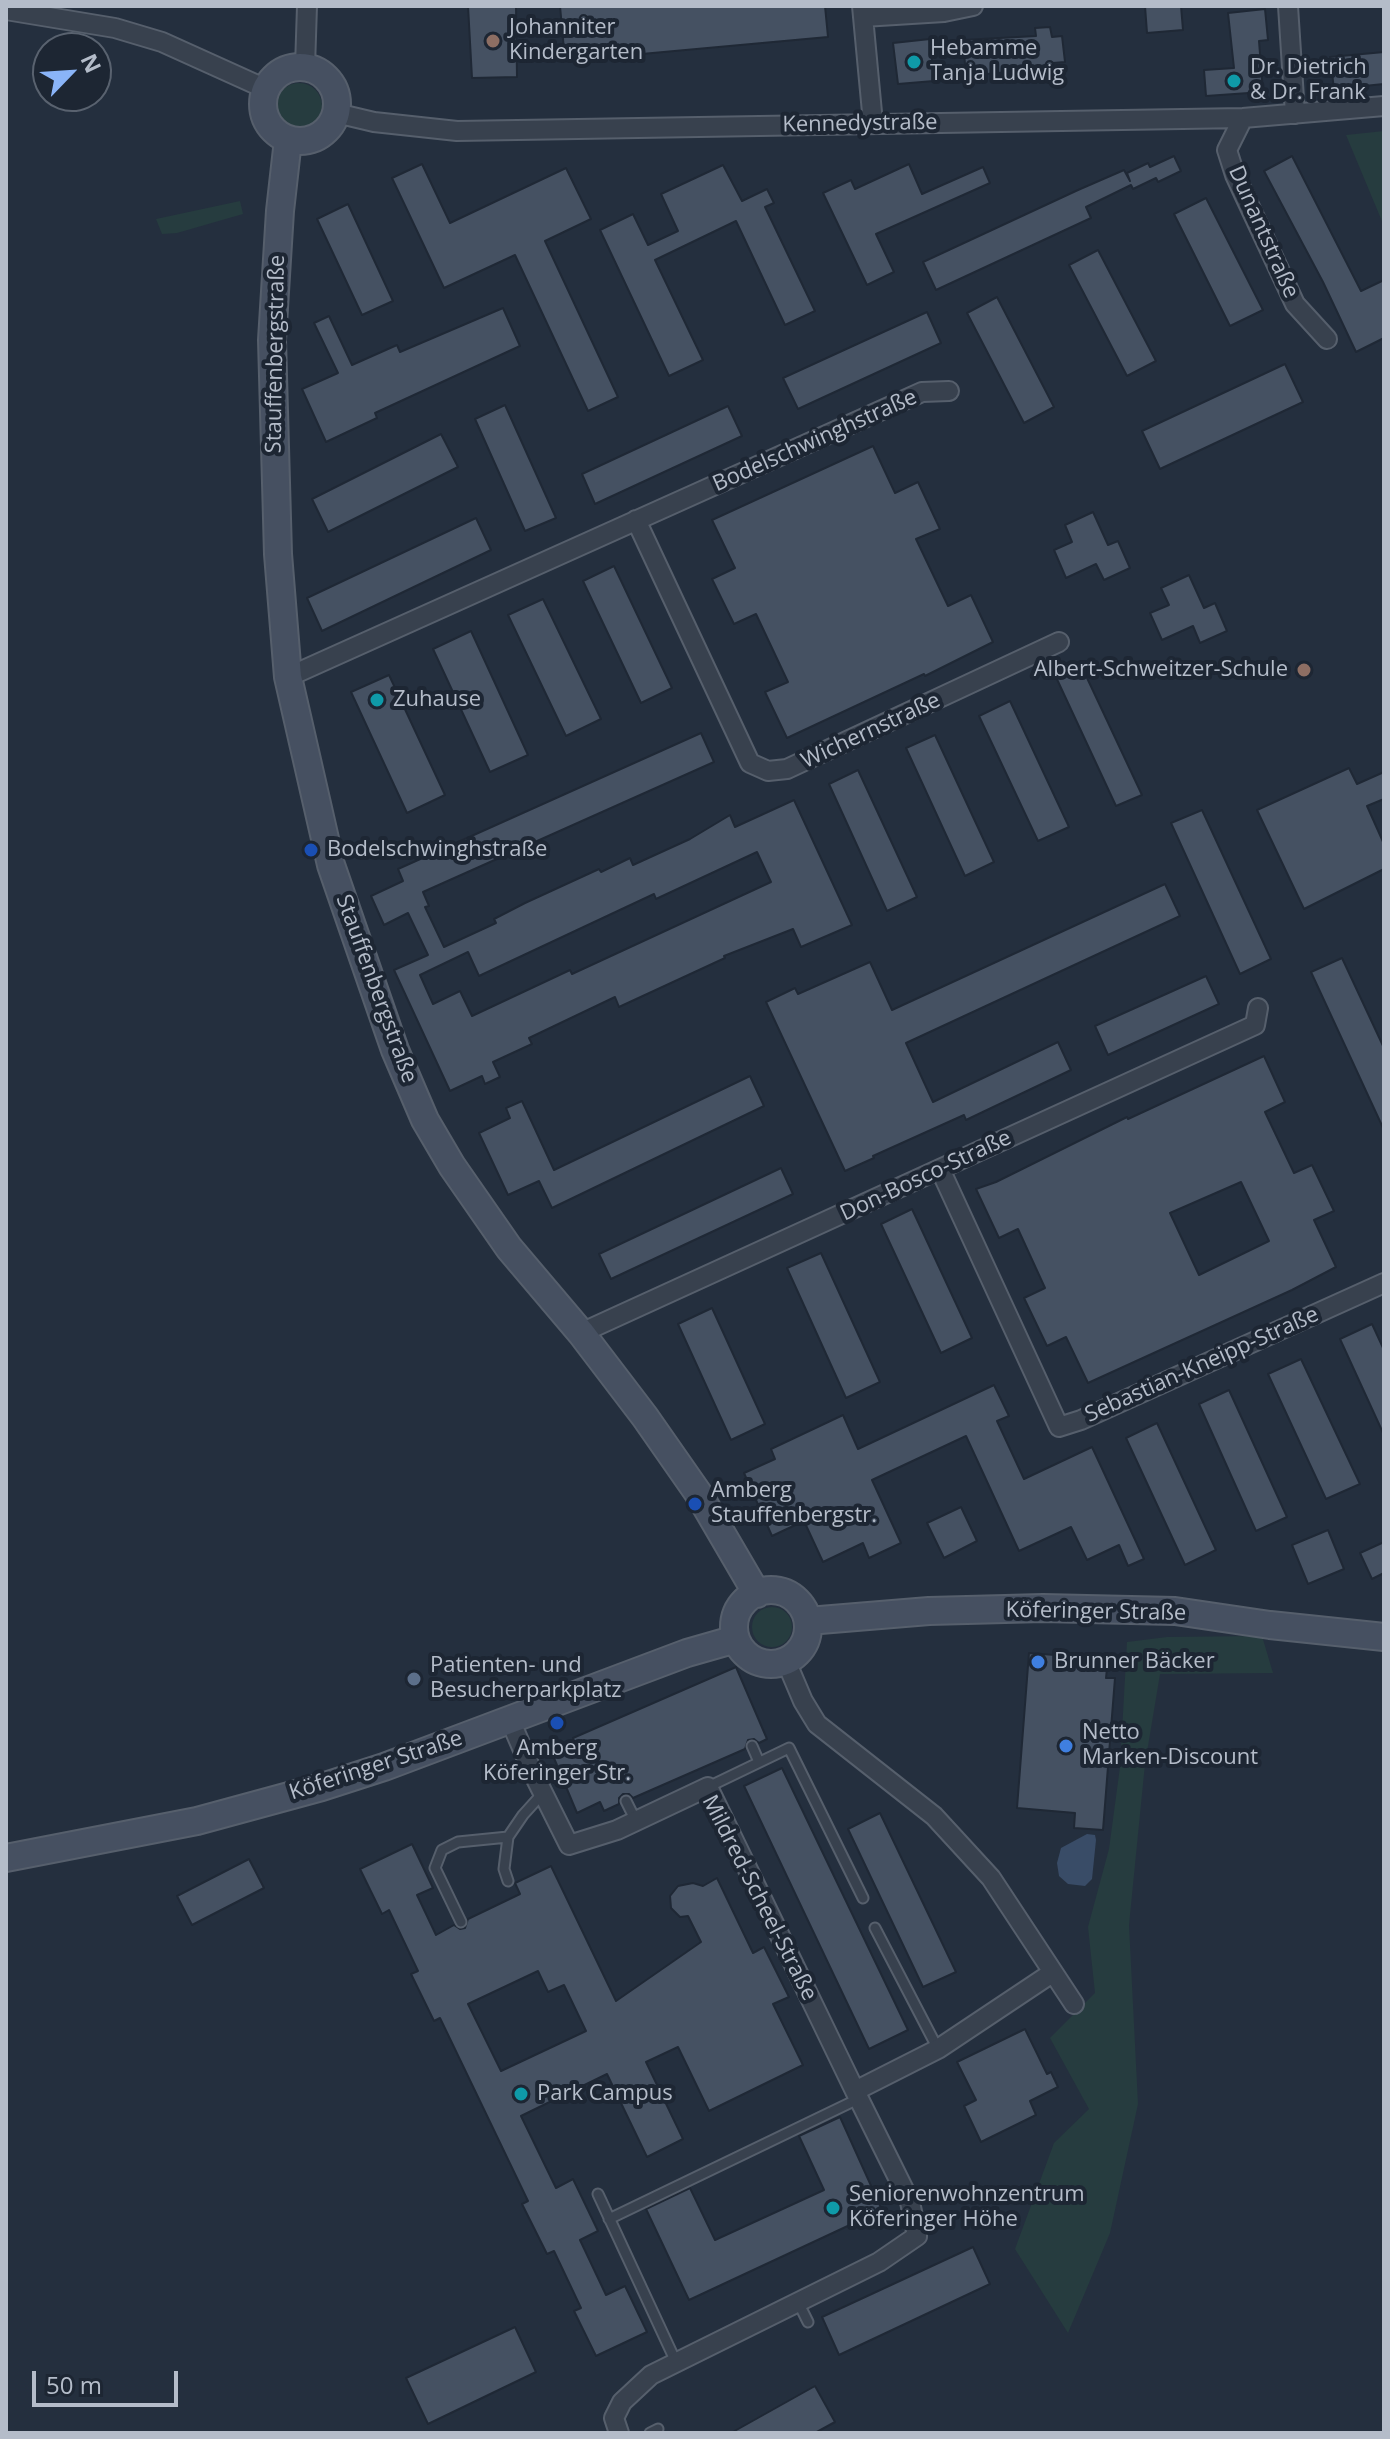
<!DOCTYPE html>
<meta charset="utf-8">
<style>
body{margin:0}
#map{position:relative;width:1390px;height:2439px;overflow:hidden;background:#242f3e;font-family:"Open Sans",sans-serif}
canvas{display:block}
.frame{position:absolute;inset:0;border:8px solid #b4bcc9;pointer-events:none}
.north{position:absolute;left:32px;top:32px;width:80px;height:80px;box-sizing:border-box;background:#1d2633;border:2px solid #59626f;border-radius:50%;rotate:65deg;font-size:22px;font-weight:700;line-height:32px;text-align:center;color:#b4bcc9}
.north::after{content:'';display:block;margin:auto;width:28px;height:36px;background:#8ab4f8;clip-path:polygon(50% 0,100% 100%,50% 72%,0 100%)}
.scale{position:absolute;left:32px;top:2371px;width:146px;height:36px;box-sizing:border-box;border:4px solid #b4bcc9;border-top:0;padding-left:10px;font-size:24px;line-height:28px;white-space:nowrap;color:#b4bcc9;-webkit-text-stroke:6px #1d2633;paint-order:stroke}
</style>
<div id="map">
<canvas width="1390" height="2439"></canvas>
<div class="frame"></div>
<div class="north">N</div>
<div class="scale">50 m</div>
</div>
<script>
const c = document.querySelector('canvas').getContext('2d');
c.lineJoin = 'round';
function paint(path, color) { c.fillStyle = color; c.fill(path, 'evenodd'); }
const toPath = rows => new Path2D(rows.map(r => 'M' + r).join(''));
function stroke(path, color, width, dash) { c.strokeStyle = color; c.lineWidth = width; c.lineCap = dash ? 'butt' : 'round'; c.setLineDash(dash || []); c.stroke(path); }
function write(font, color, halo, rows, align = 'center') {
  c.font = font + ' "Open Sans",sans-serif'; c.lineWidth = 8; c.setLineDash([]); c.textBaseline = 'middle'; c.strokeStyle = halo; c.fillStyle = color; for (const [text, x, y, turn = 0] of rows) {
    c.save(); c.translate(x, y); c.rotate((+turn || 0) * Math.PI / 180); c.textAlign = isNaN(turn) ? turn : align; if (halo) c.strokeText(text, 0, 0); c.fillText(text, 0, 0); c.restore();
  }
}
paint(toPath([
 '276 106a23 23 0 1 1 46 0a23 23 0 1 1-46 0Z',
 [1384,131,1384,226,1346,135],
 [240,201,243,214,177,233,162,234,156,219],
 '752 1627a20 20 0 1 1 40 0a20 20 0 1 1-40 0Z',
 [1262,1636,1273,1673,1160,1674,1145,1764,1129,1925,1138,2104,1110,2233,1068,2333,1015,2249,1054,2143,1089,2109,1050,2038,1095,1993,1088,1927,1109,1849,1120,1767,1127,1642,1167,1637]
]), '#263c3f');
paint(toPath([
 [1087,1834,1095,1835,1096,1840,1092,1879,1085,1886,1068,1884,1059,1876,1057,1863,1061,1848]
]), '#394c67');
const building = toPath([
 [468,6,516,6,517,77,472,78,468,6],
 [560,6,825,6,828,37,565,61,560,6],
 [1145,6,1181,6,1183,30,1147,33,1145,6],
 [1265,9,1268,40,1259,41,1263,92,1206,96,1204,70,1234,68,1228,13,1265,9],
 [1050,27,1052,37,1062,36,1065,62,1053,63,1054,70,1029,73,1029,70,966,76,963,40,1036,36,1035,28,1050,27],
 [930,39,934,81,898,84,893,43,930,39],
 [1384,52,1384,84,1334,89,1330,57,1384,52],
 [1174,156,1181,171,1158,182,1156,178,1133,189,1131,185,1086,207,1091,218,936,290,923,262,1078,190,1124,170,1130,181,1127,173,1148,163,1150,167,1174,156],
 [1292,156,1361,291,1384,280,1384,338,1356,352,1323,282,1264,171,1292,156],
 [422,164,450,223,566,168,591,219,545,241,618,397,588,411,515,255,444,288,392,178,422,164],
 [909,164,922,194,983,167,990,183,876,234,894,272,867,285,823,193,851,180,855,189,909,164],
 [723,165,742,201,767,189,774,203,765,207,815,311,785,325,736,221,655,260,703,360,669,376,600,230,633,214,648,245,678,231,661,194,723,165],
 [1206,198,1263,310,1230,326,1174,214,1206,198],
 [348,204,393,301,362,315,317,219,348,204],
 [1098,250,1156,361,1127,376,1069,265,1098,250],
 [997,297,1054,407,1024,423,967,313,997,297],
 [503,308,520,346,375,413,377,418,326,442,302,389,338,373,314,323,329,316,352,365,397,345,400,352,503,308],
 [927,312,941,343,798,409,783,378,927,312],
 [1285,364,1303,402,1160,469,1142,431,1285,364],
 [505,405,556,518,525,531,475,419,505,405],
 [728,406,742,436,595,504,582,474,728,406],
 [441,434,458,467,328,532,312,499,441,434],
 [873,446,895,493,918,482,940,529,916,539,948,606,971,595,993,642,925,676,924,674,787,738,765,692,788,682,756,614,734,624,712,579,735,568,712,520,873,446],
 [1093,512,1108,545,1118,541,1130,568,1104,580,1096,564,1066,578,1054,550,1072,542,1065,525,1093,512],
 [476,518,491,550,322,631,307,598,476,518],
 [614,566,672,688,641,703,583,581,614,566],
 [1189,575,1204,608,1215,603,1227,631,1200,643,1193,626,1162,640,1150,613,1169,605,1161,588,1189,575],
 [543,599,601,719,566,736,508,615,543,599],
 [471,631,528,755,490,772,433,649,471,631],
 [1080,663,1142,795,1116,806,1055,675,1080,663],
 [389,675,445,795,407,813,351,692,389,675],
 [1010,701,1069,827,1038,841,979,716,1010,701],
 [701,733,714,762,423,892,429,906,425,907,444,947,496,923,494,919,525,903,599,869,601,872,630,858,633,865,690,839,730,815,735,827,794,800,852,925,801,947,793,929,724,956,725,958,619,1007,615,997,529,1038,532,1044,493,1062,500,1077,485,1084,482,1076,450,1091,394,970,428,955,408,913,384,925,371,896,403,881,398,869,701,733],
 [757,852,771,882,572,974,570,970,472,1016,460,991,433,1004,420,975,468,952,479,976,654,894,656,899,757,852],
 [935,735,994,862,965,876,906,748,935,735],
 [1349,768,1357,784,1384,772,1384,799,1367,806,1384,844,1384,869,1304,909,1257,810,1349,768],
 [858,770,917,897,887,911,829,784,858,770],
 [1202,810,1271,959,1240,974,1171,823,1202,810],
 [1165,884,1180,916,906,1043,933,1102,1058,1042,1071,1070,966,1120,964,1115,873,1156,874,1158,845,1171,766,1002,795,988,798,994,870,962,892,1010,1165,884],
 [1342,958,1384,1048,1384,1130,1311,972,1342,958],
 [1206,976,1219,1004,1108,1055,1095,1026,1206,976],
 [1264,1056,1285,1102,1265,1112,1294,1173,1312,1165,1334,1211,1314,1220,1336,1267,1292,1290,1088,1383,1066,1337,1047,1346,1024,1298,1045,1288,1018,1229,999,1238,976,1189,996,1182,1127,1117,1128,1119,1264,1056],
 [1241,1182,1269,1241,1199,1275,1170,1213,1241,1182],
 [750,1076,764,1106,552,1208,539,1181,508,1195,479,1133,510,1118,506,1108,522,1101,554,1170,750,1076],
 [781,1168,793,1194,611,1279,599,1254,781,1168],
 [912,1209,972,1338,941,1353,881,1224,912,1209],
 [821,1253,880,1382,846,1398,787,1268,821,1253],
 [712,1308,765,1424,731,1440,678,1324,712,1308],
 [1372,1324,1384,1350,1384,1435,1340,1339,1372,1324],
 [1301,1359,1360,1484,1326,1499,1268,1374,1301,1359],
 [994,1385,1009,1416,997,1421,1024,1479,1092,1447,1144,1559,1128,1566,1119,1545,1087,1560,1071,1527,1019,1551,966,1436,872,1480,901,1543,869,1558,863,1543,823,1562,804,1521,772,1536,744,1473,775,1459,771,1449,843,1415,858,1449,994,1385],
 [1229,1390,1287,1517,1256,1531,1199,1404,1229,1390],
 [1157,1423,1216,1550,1185,1565,1126,1438,1157,1423],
 [961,1507,977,1541,944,1558,927,1523,961,1507],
 [1328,1530,1344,1569,1308,1584,1292,1545,1328,1530],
 [1384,1542,1384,1573,1372,1579,1360,1553,1384,1542],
 [1029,1653,1108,1659,1106,1678,1115,1678,1103,1830,1074,1828,1075,1813,1017,1808,1029,1653],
 [736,1667,767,1739,759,1743,754,1739,748,1740,745,1749,633,1798,629,1794,623,1794,619,1798,619,1804,604,1811,600,1802,577,1813,551,1751,574,1741,573,1738,736,1667],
 [782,1768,908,2030,869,2049,744,1786,782,1768],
 [880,1813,956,1972,923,1987,848,1829,880,1813],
 [412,1844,433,1888,417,1895,436,1935,454,1925,460,1929,465,1928,468,1919,520,1894,515,1883,551,1866,616,2001,701,1942,688,1916,680,1917,671,1908,670,1896,678,1886,693,1883,703,1886,717,1878,753,1953,764,1947,789,1997,773,2004,803,2065,709,2111,678,2047,646,2062,683,2139,647,2157,607,2074,521,2116,556,2188,573,2179,598,2231,580,2240,606,2295,625,2286,647,2332,596,2356,574,2311,581,2308,554,2251,547,2254,522,2204,528,2201,440,2018,434,2021,411,1974,418,1971,389,1910,382,1914,360,1869,412,1844],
 [538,1971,548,1992,564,1985,586,2031,501,2071,468,2004,538,1971],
 [249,1859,264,1888,192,1925,177,1896,249,1859],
 [1025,2029,1047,2074,1051,2072,1058,2087,1030,2101,1036,2115,981,2142,964,2106,976,2100,957,2062,1025,2029],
 [840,2117,882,2210,689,2300,646,2209,690,2188,715,2240,824,2190,799,2136,840,2117],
 [973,2247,990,2284,839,2355,822,2317,973,2247],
 [515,2327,536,2372,428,2424,406,2378,515,2327],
 [815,2386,835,2422,815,2433,731,2433,815,2386]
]);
paint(building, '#455162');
stroke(building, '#1f2835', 2);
const lane = toPath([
 [752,1746,759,1762],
 [708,1787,789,1748,863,1898],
 [626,1801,636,1821],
 [508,1881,504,1869,508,1837,523,1815,542,1794],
 [461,1922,435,1868,442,1850,458,1842,508,1837],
 [875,1928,938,2049],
 [598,2194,676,2362],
 [609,2219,858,2099],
 [798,2302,808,2322],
 [650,2433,658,2429]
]);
const street = toPath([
 [862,6,873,123],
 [1288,6,1295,114],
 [6,10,115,28,162,42,266,89],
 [863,17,944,12,973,6],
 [305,67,307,6],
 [336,113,374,122,457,131,1243,118,1384,106],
 [1243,118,1227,150,1235,175,1295,304,1327,339],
 [636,520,750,763,768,771,787,769,1059,642],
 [288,677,922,392,949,391],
 [940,1169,1059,1427,1081,1420,1384,1283],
 [581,1333,1255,1025,1258,1008],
 [786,1661,803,1701,817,1724,934,1816,991,1878,1074,2004],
 [510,1720,532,1771,569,1845,617,1830,708,1787,855,2091,938,2049,1052,1973],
 [619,2433,614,2418,622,2402,651,2375,879,2262,917,2236,910,2202,855,2091]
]);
const secondary = toPath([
 '263 104a37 37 0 1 1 74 0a37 37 0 1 1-74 0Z',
 [288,140,280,211,272,340,278,554,288,677,331,865,395,1050,425,1120,452,1166,509,1248,581,1333,645,1417,698,1493,757,1594],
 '734 1627a37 37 0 1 1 74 0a37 37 0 1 1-74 0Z',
 [808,1621,929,1611,1043,1608,1175,1611,1270,1625,1384,1637],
 [6,1858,197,1821,322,1787,384,1767,687,1653,736,1639]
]);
stroke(lane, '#565f6c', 13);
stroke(street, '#565f6c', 22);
stroke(secondary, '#565f6c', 30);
stroke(lane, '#38414e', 9);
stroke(street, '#38414e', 18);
stroke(secondary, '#465061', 26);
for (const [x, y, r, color] of [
 [493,41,8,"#8d6e63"],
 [914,62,8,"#0f9aa8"],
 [1234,81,8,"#0f9aa8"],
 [1304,670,8,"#8d6e63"],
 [377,700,8,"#0f9aa8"],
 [311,850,8,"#1a4fb4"],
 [695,1504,8,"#1a4fb4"],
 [1038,1662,8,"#3f7fe0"],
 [414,1679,8,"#5c6f8a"],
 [557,1723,8,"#1a4fb4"],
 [1066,1746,8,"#3f7fe0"],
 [521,2094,8,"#0f9aa8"],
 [833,2208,8,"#0f9aa8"]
]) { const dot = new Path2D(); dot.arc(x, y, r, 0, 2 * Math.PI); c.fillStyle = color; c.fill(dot); stroke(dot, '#1d2633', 3); }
write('22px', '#b4bcc9', '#1d2633', [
 ["Johanniter",509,28],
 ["Kindergarten",509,53],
 ["Hebamme",930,49],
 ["Tanja Ludwig",930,74],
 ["Dr. Dietrich",1250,68],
 ["& Dr. Frank",1250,93],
 ["Albert-Schweitzer-Schule",1288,670,"right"],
 ["Zuhause",393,700],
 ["Bodelschwinghstraße",327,850],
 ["Amberg",711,1491],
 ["Stauffenbergstr.",711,1516],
 ["Brunner Bäcker",1054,1662],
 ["Patienten- und",430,1666],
 ["Besucherparkplatz",430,1691],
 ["Netto",1082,1733],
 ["Marken-Discount",1082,1758],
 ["Amberg",557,1749,"center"],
 ["Köferinger Str.",557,1774,"center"],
 ["Park Campus",537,2094],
 ["Seniorenwohnzentrum",849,2195],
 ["Köferinger Höhe",849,2220]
], 'left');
write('22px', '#b4bcc9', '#1d2633', [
 ["Kennedystraße",860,124,-1],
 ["Dunantstraße",1263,232,66],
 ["Stauffenbergstraße",276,354,-89],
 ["Bodelschwinghstraße",815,441,-24],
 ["Wichernstraße",871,731,-25],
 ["Stauffenbergstraße",376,989,70],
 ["Don-Bosco-Straße",926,1176,-25],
 ["Sebastian-Kneipp-Straße",1202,1365,-24],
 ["Köferinger Straße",1096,1612,1],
 ["Köferinger Straße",376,1766,-18],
 ["Mildred-Scheel-Straße",759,1898,63]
]);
</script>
